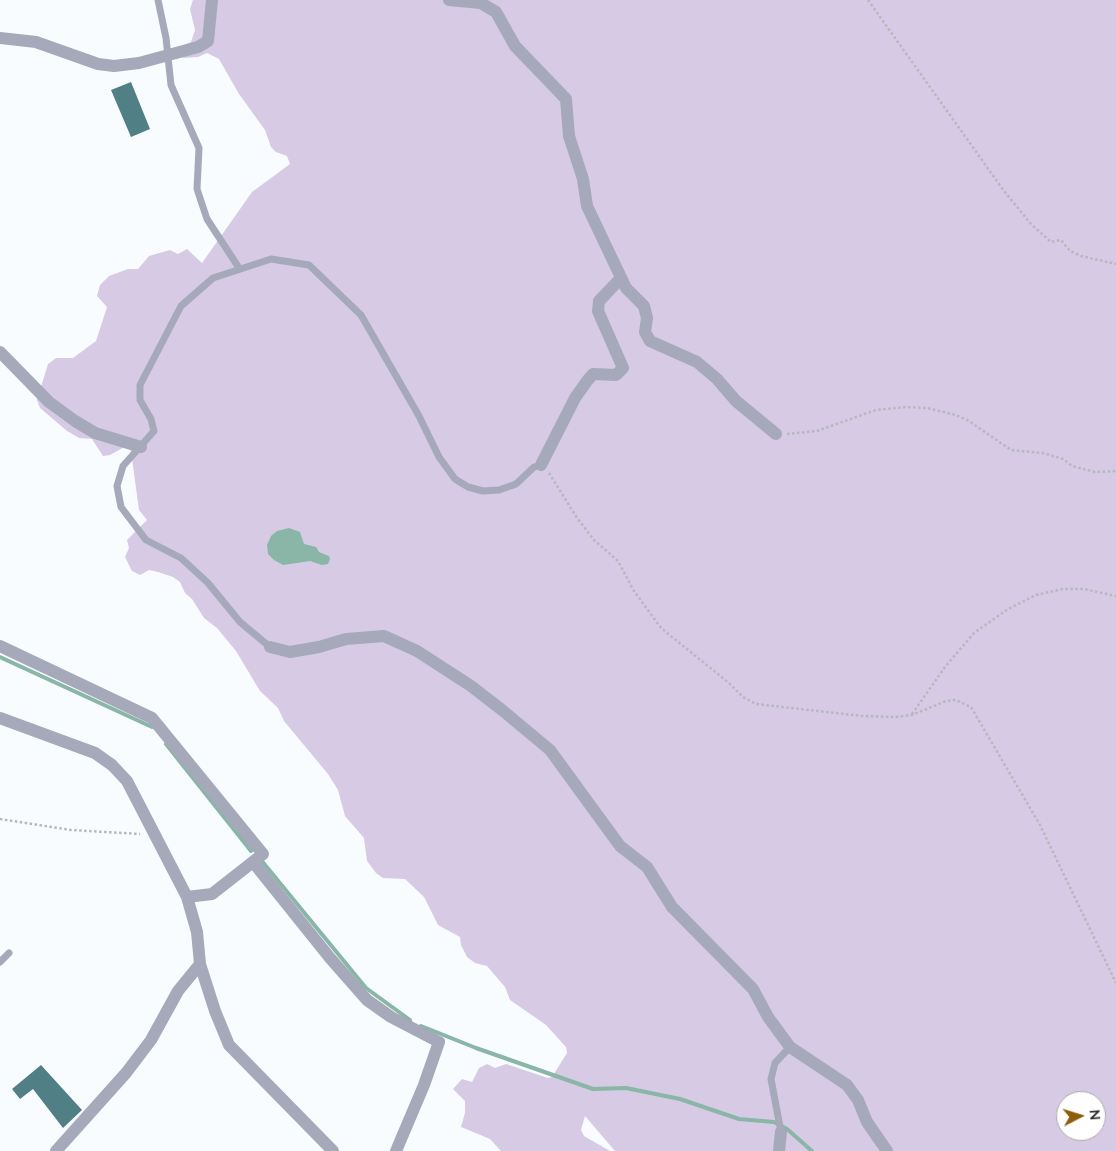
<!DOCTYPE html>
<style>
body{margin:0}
#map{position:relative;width:1116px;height:1151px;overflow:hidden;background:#f8fcff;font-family:Mulish,sans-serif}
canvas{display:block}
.north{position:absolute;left:1056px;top:1091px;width:50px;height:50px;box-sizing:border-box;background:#fff;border:1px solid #a9abac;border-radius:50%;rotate:85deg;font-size:14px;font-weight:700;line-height:20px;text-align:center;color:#292d2f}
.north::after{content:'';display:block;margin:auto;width:18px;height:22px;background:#8e5d09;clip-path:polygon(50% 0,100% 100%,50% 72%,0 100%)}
</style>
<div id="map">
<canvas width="1116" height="1151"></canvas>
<div class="north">N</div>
</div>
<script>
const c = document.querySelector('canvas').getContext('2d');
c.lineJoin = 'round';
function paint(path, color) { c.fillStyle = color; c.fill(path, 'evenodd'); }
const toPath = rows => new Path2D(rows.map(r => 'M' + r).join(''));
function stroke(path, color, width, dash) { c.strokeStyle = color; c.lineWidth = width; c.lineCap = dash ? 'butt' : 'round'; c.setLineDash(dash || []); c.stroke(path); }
paint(toPath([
 [193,0,1116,0,1116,1151,615,1151,585,1116,581,1130,584,1136,610,1151,501,1151,490,1139,461,1127,465,1113,465,1101,453,1089,462,1079,472,1082,479,1068,487,1064,495,1068,506,1064,548,1078,552,1077,567,1053,566,1047,546,1025,510,1000,505,987,487,966,475,963,467,957,461,945,460,937,438,925,424,897,405,879,383,878,376,873,367,861,364,838,345,816,338,790,328,774,284,721,278,708,260,691,236,651,217,628,204,618,192,599,185,593,180,582,173,577,158,572,149,570,140,575,132,571,125,557,129,548,127,540,147,520,139,510,130,444,110,455,103,456,92,439,79,438,67,431,40,408,37,400,48,364,56,358,73,358,96,341,107,307,97,296,100,285,109,276,128,269,138,269,149,256,170,250,178,254,187,249,202,263,252,192,290,164,287,156,276,152,271,147,265,130,239,94,219,59,207,53,198,57,183,58,179,48,191,42,195,30,190,9],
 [1066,1101,1096,1101,1096,1131,1066,1131]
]), '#d6cae5');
paint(toPath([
 [289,528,300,532,304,544,316,547,319,552,329,556,330,559,328,564,322,565,310,561,283,565,274,560,268,554,267,545,271,536,277,531]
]), '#89b6a7');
stroke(toPath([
 [0,657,152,727],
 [166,744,251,851],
 [261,860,366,988,410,1020],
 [421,1026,476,1048,593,1089,626,1088,680,1099,739,1119,774,1122,787,1129,812,1151]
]), '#89b6a7', 4);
paint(toPath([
 [131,82,150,129,131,137,111,90],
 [41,1065,82,1110,63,1128,33,1089,20,1099,12,1089]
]), '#507f85');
stroke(toPath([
 [868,0,1004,191,1031,224,1051,242,1061,240,1070,251,1081,256,1116,264],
 [787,434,817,431,876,410,906,407,927,408,956,415,969,421,1011,450,1043,453,1063,459,1072,466,1095,472,1116,471],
 [549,473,577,518,594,540,618,561,634,591,661,628,729,683,743,697,756,704,862,716,896,717,912,715,946,701,956,700,971,707,1040,825,1116,983],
 [912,714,945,667,974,633,1008,609,1036,595,1063,589,1084,589,1116,596],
 [0,819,71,830,140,834]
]), '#b5b9bb', 2.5, [2.5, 2.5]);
stroke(toPath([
 [158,0,166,38,171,85,199,148,197,189,207,219,239,268],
 [270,647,240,622,208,583,181,558,146,540,121,507,117,486,123,466,154,431,151,419,140,400,140,385,181,306,213,278,271,259,309,265,361,315,419,416,439,457,455,479,468,487,483,491,499,490,516,484,534,467,541,465],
 [0,962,9,953],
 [781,1132,771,1079,775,1063,790,1047]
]), '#a5a9b9', 7);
stroke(toPath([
 [449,0,481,3,496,12,515,46,566,99,569,136,583,179,587,206,626,288,644,306,647,318,645,332,650,341,697,362,717,379,736,401,776,434],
 [0,38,36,42,98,64,114,66,139,63,198,47,208,41,212,0],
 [0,352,49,402,75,421,95,433,141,447],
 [541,465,575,398,587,381,593,374,616,375,623,368,598,311,599,301,621,278],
 [0,646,152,718,263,854,212,894,187,897],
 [270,647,290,652,319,647,346,639,384,636,417,651,471,686,502,710,550,750,620,846,647,867,672,907,753,989,768,1017,790,1047,847,1085,858,1100,867,1122,887,1151],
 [0,718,95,753,112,765,127,781,187,897,197,932,200,964,215,1011,229,1045,333,1151],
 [253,862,330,958,367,1000,391,1017,439,1042,424,1085,396,1151],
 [56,1151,126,1073,151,1040,178,991,200,964],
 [779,1151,781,1132]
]), '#a5a9b9', 12);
</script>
